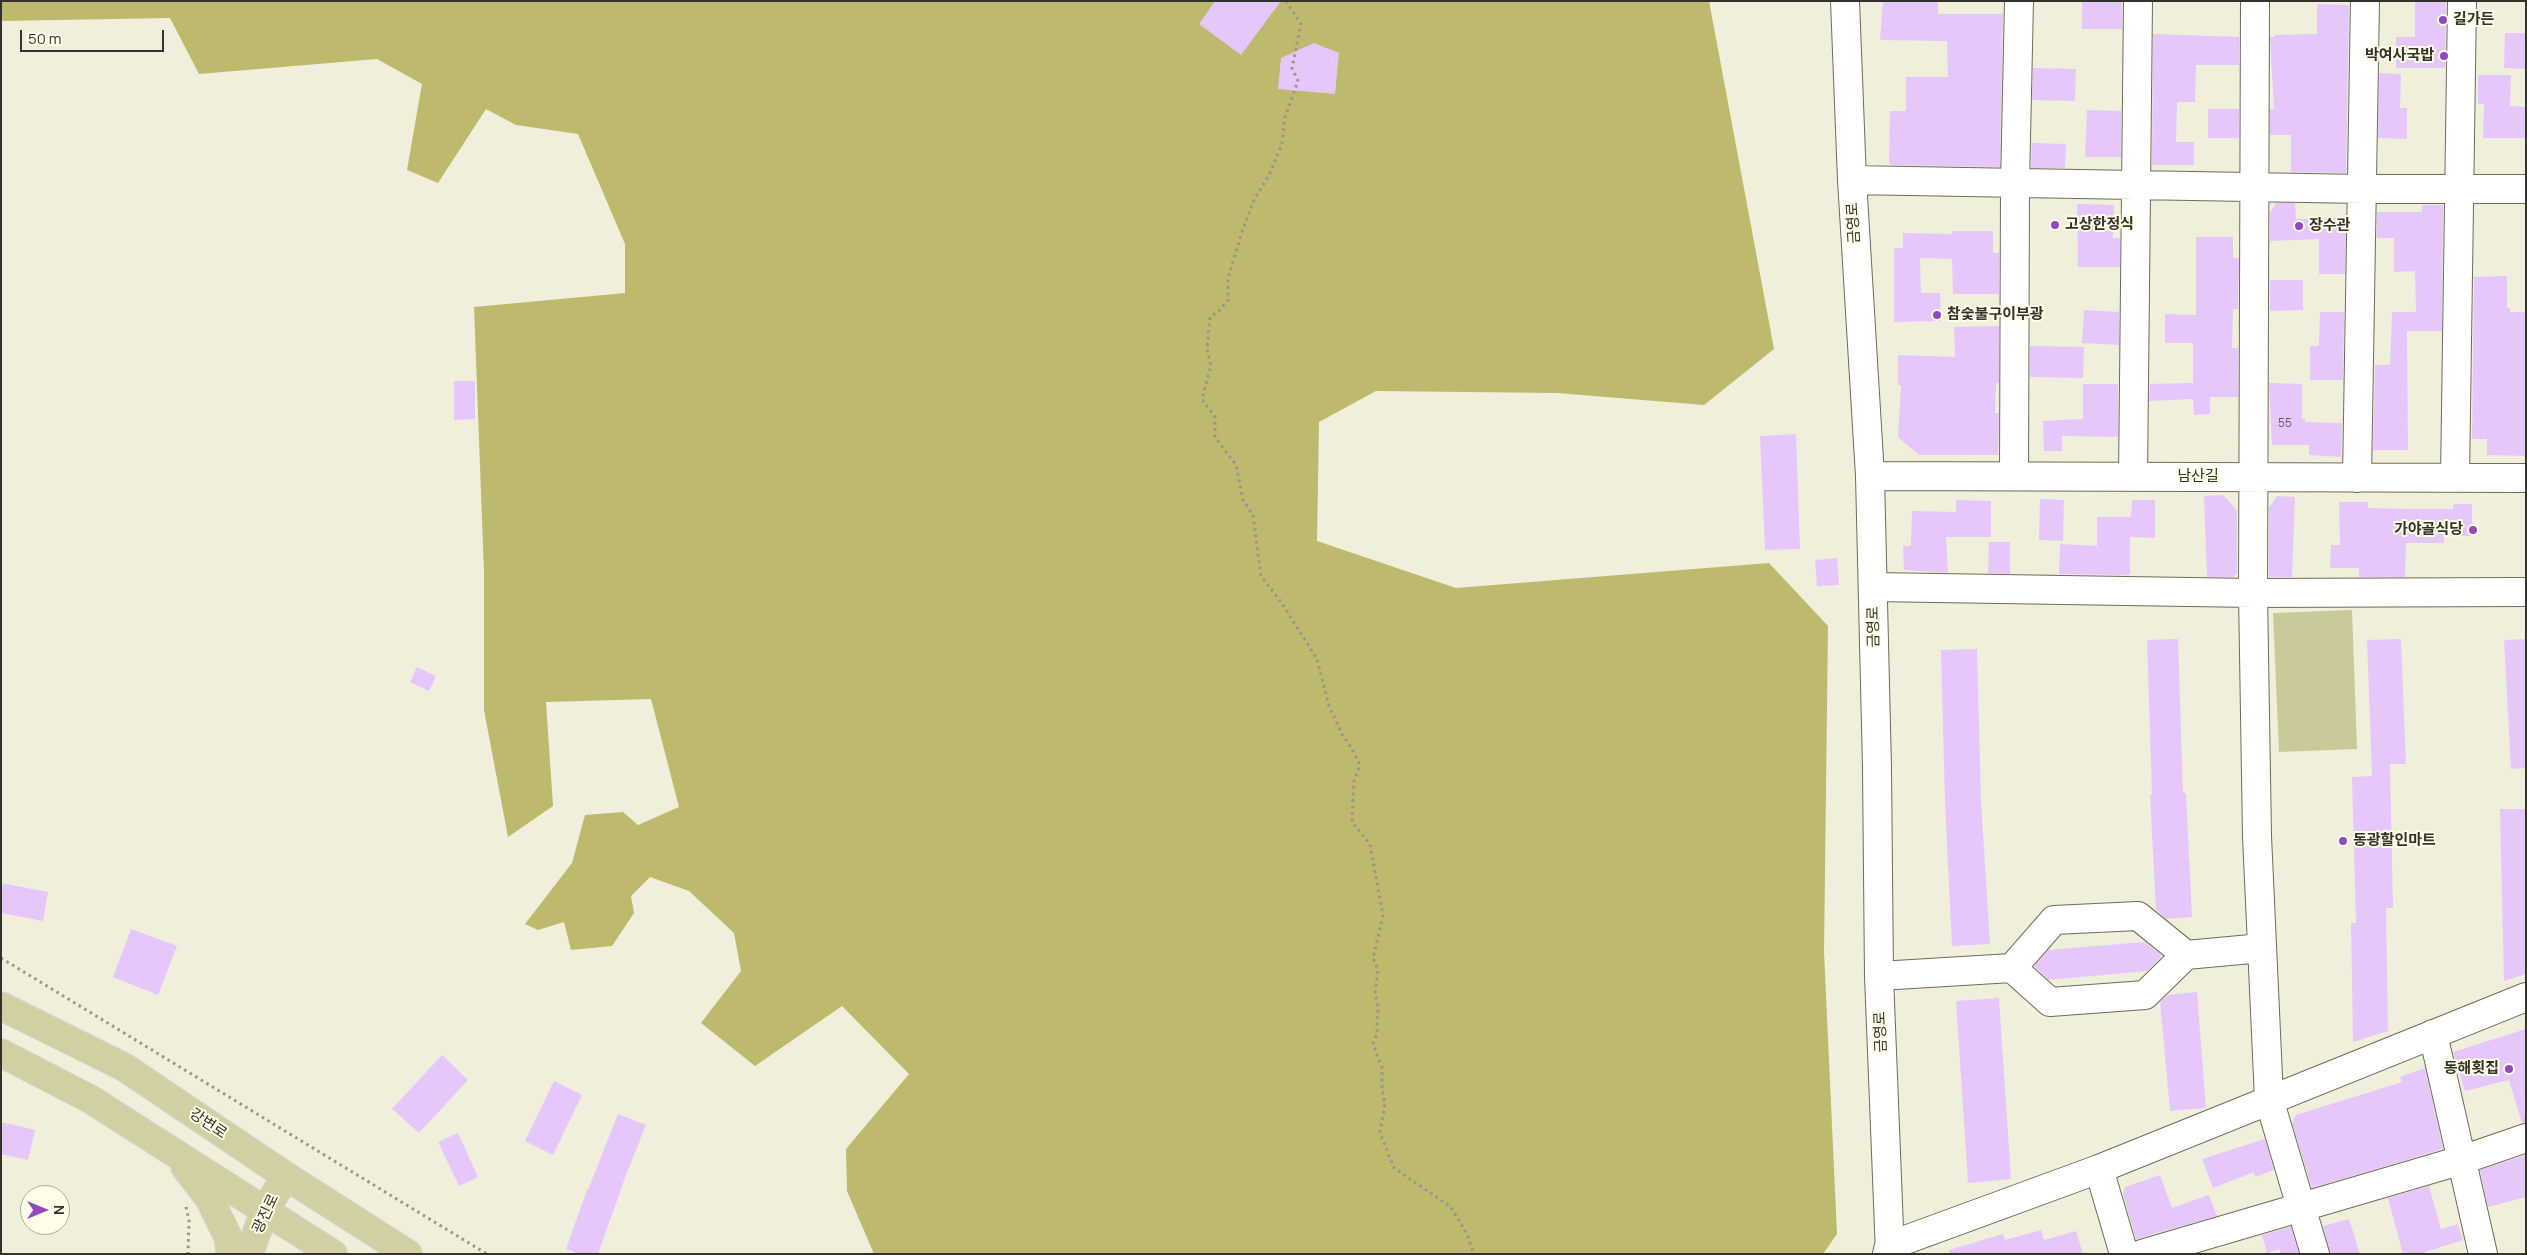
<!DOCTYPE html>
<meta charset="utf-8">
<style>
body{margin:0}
#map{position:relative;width:2527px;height:1255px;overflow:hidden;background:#f0efdb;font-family:Manrope,sans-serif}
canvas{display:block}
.frame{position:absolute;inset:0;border:2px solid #33332b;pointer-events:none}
.north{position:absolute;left:20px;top:1185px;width:50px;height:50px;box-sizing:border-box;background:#fdfde8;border:1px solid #acac9c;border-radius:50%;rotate:90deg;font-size:14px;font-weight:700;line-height:20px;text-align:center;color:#33332b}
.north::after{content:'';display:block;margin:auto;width:18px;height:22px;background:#9149bb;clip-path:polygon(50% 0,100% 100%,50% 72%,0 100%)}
.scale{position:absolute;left:20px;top:30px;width:144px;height:22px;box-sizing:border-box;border:2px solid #33332b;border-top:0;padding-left:6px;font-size:15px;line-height:18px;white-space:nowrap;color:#33332b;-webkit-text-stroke:4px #fdfde8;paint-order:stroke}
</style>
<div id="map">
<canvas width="2527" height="1255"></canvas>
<div class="frame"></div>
<div class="north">N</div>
<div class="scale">50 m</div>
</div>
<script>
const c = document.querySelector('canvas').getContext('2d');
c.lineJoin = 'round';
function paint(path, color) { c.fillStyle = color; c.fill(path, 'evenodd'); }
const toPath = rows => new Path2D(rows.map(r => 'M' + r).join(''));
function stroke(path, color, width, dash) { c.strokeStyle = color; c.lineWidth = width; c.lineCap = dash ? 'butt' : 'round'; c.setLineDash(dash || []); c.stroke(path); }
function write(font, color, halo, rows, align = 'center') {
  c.font = font + ' Manrope,"Noto Sans KR",sans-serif'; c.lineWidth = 4; c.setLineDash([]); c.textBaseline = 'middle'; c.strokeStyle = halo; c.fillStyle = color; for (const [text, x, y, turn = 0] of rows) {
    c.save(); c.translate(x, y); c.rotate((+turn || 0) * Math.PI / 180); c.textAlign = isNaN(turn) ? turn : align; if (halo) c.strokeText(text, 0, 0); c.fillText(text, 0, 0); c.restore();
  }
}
paint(toPath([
 [2352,610,2357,749,2279,752,2273,613]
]), '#cac99a');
paint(toPath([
 [1,1,1709,1,1774,349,1704,405,1557,393,1376,391,1319,422,1317,541,1456,588,1769,563,1828,626,1824,952,1837,1234,1823,1254,874,1254,847,1191,846,1149,909,1074,842,1006,755,1066,701,1023,741,971,734,933,689,891,650,877,631,896,634,913,612,946,571,950,564,922,538,930,525,924,572,863,585,815,623,812,638,825,679,807,651,699,546,702,553,806,508,837,484,710,484,572,474,307,625,293,625,244,578,134,516,125,486,109,438,183,407,170,422,84,377,59,199,74,170,18,1,21]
]), '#bdb96d');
paint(toPath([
 [1215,1,1281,1,1241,55,1199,24],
 [1883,1,1938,1,1938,14,2003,14,2000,167,1891,165,1889,162,1890,111,1906,111,1906,77,1948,77,1947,41,1880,40],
 [2082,1,2122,1,2122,29,2082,29],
 [2415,1,2446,1,2445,68,2396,68,2396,37,2415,37],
 [2317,4,2349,5,2346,173,2291,172,2291,135,2270,135,2270,109,2274,109,2270,37,2274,37,2274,35,2317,34],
 [2505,33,2526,33,2526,69,2504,68],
 [2153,34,2239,37,2239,65,2196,65,2195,102,2177,102,2176,142,2194,142,2194,165,2152,165],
 [1314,43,1339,53,1335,94,1278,89,1281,58],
 [2033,68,2076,69,2075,101,2032,100],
 [2379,73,2401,74,2400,108,2407,108,2407,139,2378,138],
 [2478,75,2511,75,2510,106,2526,107,2526,138,2483,138,2484,104,2478,104],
 [2208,109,2239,109,2239,138,2208,138],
 [2087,110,2121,111,2121,157,2085,157],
 [2032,143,2066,144,2065,168,2031,168],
 [2276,203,2295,203,2296,219,2346,218,2345,274,2319,274,2319,239,2270,241,2270,213],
 [2077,204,2114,205,2113,238,2120,238,2120,267,2078,267],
 [2422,205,2443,205,2442,331,2407,331,2408,450,2373,450,2375,365,2390,365,2392,312,2416,312,2415,271,2394,272,2394,238,2377,238,2377,212,2422,212],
 [1952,231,1993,231,1993,253,1999,253,1999,294,1953,294,1952,259,1920,258,1921,293,1940,293,1941,321,1894,322,1894,248,1903,248,1903,233,1952,234],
 [2196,237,2233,237,2233,258,2239,258,2238,309,2233,309,2232,348,2238,348,2238,397,2210,397,2210,414,2194,415,2193,399,2149,401,2150,384,2193,383,2193,343,2165,343,2165,314,2196,315],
 [2507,276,2507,308,2510,308,2510,312,2526,312,2526,456,2487,455,2487,439,2472,439,2474,277],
 [2270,280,2303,280,2303,310,2270,311],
 [2084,310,2119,312,2119,345,2082,343],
 [2320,312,2344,312,2343,380,2310,380,2310,346,2319,346],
 [1999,326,1999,383,1996,383,1995,413,1999,413,1998,455,1919,455,1898,437,1901,385,1898,385,1898,355,1955,357,1954,327],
 [2030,346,2084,347,2083,378,2030,377],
 [454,381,475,381,475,419,454,420],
 [2269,383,2302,384,2302,419,2305,419,2305,422,2342,423,2341,457,2309,455,2309,445,2272,445],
 [2083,384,2118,384,2118,437,2062,436,2062,451,2044,451,2043,421,2083,419],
 [1796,434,1800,549,1765,550,1760,436],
 [2223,495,2237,510,2237,573,2234,577,2207,577,2204,496],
 [2277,496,2295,497,2292,577,2269,577,2269,508],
 [2040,499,2064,500,2063,541,2039,540],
 [1956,500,1991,501,1991,537,1946,537,1948,573,1904,570,1903,546,1911,546,1912,511,1956,512],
 [2132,500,2155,500,2155,538,2130,537,2130,575,2059,574,2060,544,2097,546,2097,517,2131,517],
 [2339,502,2368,502,2368,508,2410,509,2453,509,2453,504,2472,504,2472,536,2444,536,2444,543,2406,543,2405,577,2359,577,2359,568,2330,568,2331,545,2340,545],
 [1989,542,2010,542,2010,574,1988,573],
 [1837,558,1839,585,1817,586,1815,560],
 [2178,639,2183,793,2186,793,2192,917,2166,919,2156,910,2150,795,2152,795,2147,640],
 [2401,639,2406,764,2390,764,2393,908,2386,908,2388,1031,2353,1042,2351,923,2356,923,2352,777,2372,776,2367,640],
 [2526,639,2526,768,2511,769,2504,640],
 [1977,649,1981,801,1990,944,1952,946,1945,803,1941,650],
 [417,667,436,676,429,691,410,682],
 [2500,809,2526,809,2526,974,2504,981],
 [1,883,48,892,43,921,1,913],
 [131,929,177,946,158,995,113,977],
 [2145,942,2161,955,2161,957,2147,971,2048,980,2036,968,2035,965,2048,950],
 [2197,992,2206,1108,2170,1111,2160,1002,2168,995],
 [1999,998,2011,1179,1968,1183,1956,1001],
 [2526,1029,2526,1123,2522,1123,2509,1080,2465,1091,2453,1052],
 [442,1055,468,1080,419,1133,392,1109],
 [2425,1068,2443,1149,2312,1188,2292,1123,2296,1115,2402,1082,2400,1077],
 [554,1081,582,1095,553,1155,525,1141],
 [618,1114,646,1125,626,1175,598,1254,578,1254,566,1249,587,1190,588,1190],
 [1,1122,35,1130,28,1160,1,1154],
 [458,1133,478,1177,459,1186,438,1142],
 [2265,1139,2274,1170,2255,1177,2254,1172,2213,1188,2202,1159],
 [2526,1155,2526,1197,2488,1207,2480,1170],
 [2160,1175,2172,1208,2209,1195,2217,1216,2136,1239,2123,1195,2125,1187],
 [2429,1186,2441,1229,2458,1224,2463,1240,2419,1254,2403,1254,2388,1198],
 [2349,1219,2360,1254,2330,1254,2323,1226],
 [2291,1227,2299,1254,2281,1254,2279,1249,2267,1253,2262,1235],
 [2041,1230,2044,1240,2076,1231,2083,1254,1950,1254,1949,1250,2003,1234,2005,1240]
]), '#e6c7fc');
const minor = toPath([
 [1845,1,1852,180,1870,476,1877,768,1879,976,1890,1254],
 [2255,1,2253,593,2257,836,2269,1099,2315,1254],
 [1852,180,2362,189,2526,189],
 [1870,476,2526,478],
 [2014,476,2015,184,2019,1],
 [2133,477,2138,1],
 [2357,478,2365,1],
 [2455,478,2462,1],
 [1873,587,2253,593,2526,592],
 [2012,968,2050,1002,2145,995,2186,955,2262,948],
 [1879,976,2012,968,2054,920,2138,916,2186,955],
 [2433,1034,2483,1254],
 [2099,1169,2124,1254],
 [1887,1254,1889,1246,2099,1169,2526,997],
 [2142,1254,2462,1160,2526,1138]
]);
const major = toPath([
 [1,1006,124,1067,286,1176,408,1254],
 [1,1053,90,1099,333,1254],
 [185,1167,209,1198,229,1239,230,1254],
 [249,1254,265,1210,286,1176]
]);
stroke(minor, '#6d6c5a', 30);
stroke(major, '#dadad9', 30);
stroke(toPath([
 [1286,1,1301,24,1292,68,1298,81,1285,117,1282,144,1270,173,1253,202,1242,232,1228,278,1228,300,1219,311,1210,317,1207,349,1211,365,1202,399,1215,417,1215,437,1236,465,1243,500,1253,516,1261,576,1281,602,1317,659,1329,706,1342,734,1352,749,1360,765,1354,781,1352,822,1370,844,1383,916,1373,958,1378,970,1375,993,1378,1006,1377,1034,1373,1044,1382,1068,1382,1089,1385,1104,1380,1133,1394,1168,1451,1207,1467,1234,1474,1254],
 [1,958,487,1254],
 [186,1207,189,1220,188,1254]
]), '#979789', 3, [2.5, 4]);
stroke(minor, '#fff', 28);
stroke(major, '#d2d0a3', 28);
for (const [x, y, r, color] of [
 [2443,20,5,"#9149bb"],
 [2444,56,5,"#9149bb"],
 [2055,225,5,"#9149bb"],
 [2299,226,5,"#9149bb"],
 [1937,315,5,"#9149bb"],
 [2473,530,5,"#9149bb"],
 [2343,841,5,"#9149bb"],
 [2509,1069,5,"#9149bb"]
]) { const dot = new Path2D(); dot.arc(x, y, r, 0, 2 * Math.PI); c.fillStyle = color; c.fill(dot); stroke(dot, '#fdfde8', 2); }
write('12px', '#60585f', null, [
 ["55",2285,424]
]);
write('bold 15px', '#33332b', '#fdfde8', [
 ["길가든",2453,20],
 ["박여사국밥",2434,56,"right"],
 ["고상한정식",2065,225],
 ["장수관",2309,226],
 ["참숯불구이부광",1947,315],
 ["가야골식당",2463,530,"right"],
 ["동광할인마트",2353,841],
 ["동해횟집",2499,1069,"right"]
], 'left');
write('15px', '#33332b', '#fdfde8', [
 ["금영로",1854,223,-93],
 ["남산길",2198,477],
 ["금영로",1874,627,-91],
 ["금영로",1881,1032,-92],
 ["강변로",208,1124,34],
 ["광진로",266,1214,-65]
]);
</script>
